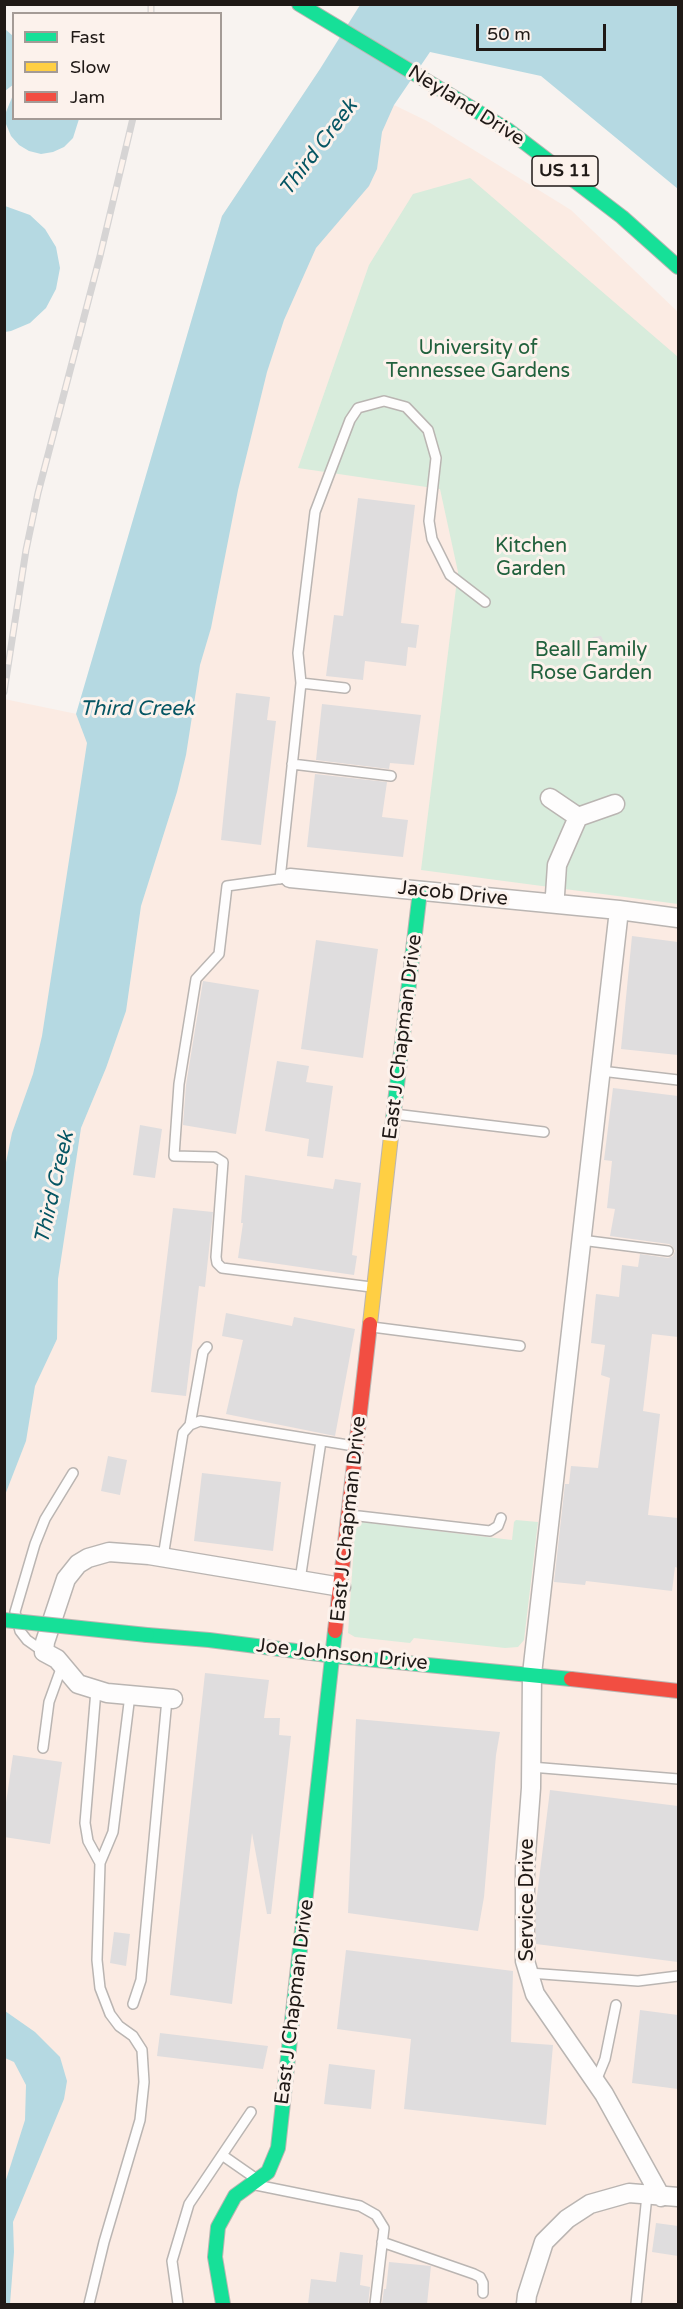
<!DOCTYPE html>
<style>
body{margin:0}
#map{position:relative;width:683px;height:2309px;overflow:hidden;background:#f8f3f0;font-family:"Varela Round",sans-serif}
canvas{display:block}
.frame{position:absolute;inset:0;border:6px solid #1f1916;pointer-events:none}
.legend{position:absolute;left:12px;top:12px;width:210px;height:108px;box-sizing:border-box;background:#fcf2ec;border:2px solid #a49b96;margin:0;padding:8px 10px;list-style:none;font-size:18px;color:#1f1916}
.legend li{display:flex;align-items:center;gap:12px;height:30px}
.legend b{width:30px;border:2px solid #a49b96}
.scale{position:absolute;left:476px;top:24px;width:130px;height:27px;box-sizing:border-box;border:3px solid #1f1916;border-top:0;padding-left:8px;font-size:18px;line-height:21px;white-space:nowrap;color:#1f1916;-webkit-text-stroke:4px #fcf2ec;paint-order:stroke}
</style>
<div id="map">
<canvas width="683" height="2309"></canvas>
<div class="frame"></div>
<ul class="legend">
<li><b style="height:8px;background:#16e098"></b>Fast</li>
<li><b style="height:8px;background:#ffcf43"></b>Slow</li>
<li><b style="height:8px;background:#f24e42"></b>Jam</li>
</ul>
<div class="scale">50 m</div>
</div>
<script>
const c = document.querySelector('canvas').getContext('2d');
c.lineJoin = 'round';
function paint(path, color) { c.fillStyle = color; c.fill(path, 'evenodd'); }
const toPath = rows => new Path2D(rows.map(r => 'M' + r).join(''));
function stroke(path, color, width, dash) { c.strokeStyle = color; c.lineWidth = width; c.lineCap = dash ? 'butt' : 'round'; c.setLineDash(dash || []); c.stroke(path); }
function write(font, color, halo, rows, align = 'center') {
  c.font = font + ' "Varela Round",sans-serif'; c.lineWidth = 6; c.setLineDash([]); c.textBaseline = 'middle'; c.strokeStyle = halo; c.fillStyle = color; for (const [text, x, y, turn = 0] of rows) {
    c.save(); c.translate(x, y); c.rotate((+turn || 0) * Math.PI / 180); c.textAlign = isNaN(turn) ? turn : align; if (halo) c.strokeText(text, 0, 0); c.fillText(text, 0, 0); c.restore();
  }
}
paint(toPath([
 [320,69,427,121,571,210,678,312,678,2304,5,2304,4,699,77,714,222,216]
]), '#fbebe3');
paint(toPath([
 [470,178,678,357,678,904,421,870,458,572,440,489,298,468,369,265,413,194],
 [516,1520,538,1522,524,1640,518,1647,505,1648,414,1638,410,1643,355,1637,348,1633,355,1530,362,1522,512,1540,514,1522]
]), '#d8ecdc');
paint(toPath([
 [360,5,678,5,678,189,541,76,430,52,394,105,382,132,377,169,369,186,316,248,284,320,267,372,238,490,211,628,200,665,186,755,177,792,141,906,126,1011,106,1068,81,1128,58,1279,57,1339,35,1386,26,1441,5,1495,5,1167,12,1133,33,1074,42,1036,87,743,76,714,222,216,320,69],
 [5,29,13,36,14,84,5,91],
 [13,95,14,118,79,119,73,138,64,147,53,152,41,154,29,151,19,145,11,136,6,124,6,112],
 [5,206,30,215,45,229,56,247,60,268,56,289,46,308,30,323,11,331,5,332],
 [5,2011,35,2032,60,2057,67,2081,64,2099,13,2222,14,2252,10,2304,4,2304,5,2183,25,2120,26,2085,14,2062,5,2058]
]), '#b5d9e2');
paint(toPath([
 [358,498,415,505,401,623,419,625,416,648,408,647,406,666,365,661,363,680,326,676,334,615,343,616],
 [601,636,605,644,600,652,592,651,588,644,593,637],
 [236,693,270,697,267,720,276,721,261,845,221,840],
 [322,704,421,715,414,765,390,763,389,769,316,760],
 [315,774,387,782,382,817,408,820,403,857,307,847],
 [632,936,678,942,678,1055,621,1049],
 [316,940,378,949,363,1058,301,1049],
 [203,981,259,990,236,1134,183,1125,186,1085],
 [277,1061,309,1066,306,1082,333,1086,323,1158,307,1156,309,1139,265,1131],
 [613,1088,678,1096,678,1337,652,1334,643,1411,660,1414,648,1515,678,1518,678,1568,675,1567,672,1591,586,1581,585,1585,554,1582,565,1484,569,1484,571,1466,598,1468,610,1378,601,1375,605,1345,591,1343,596,1294,619,1297,622,1265,638,1267,640,1254,668,1258,673,1256,675,1251,672,1246,669,1244,610,1236,615,1209,607,1208,612,1161,604,1160],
 [140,1125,162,1129,155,1178,133,1175],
 [245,1175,333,1189,335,1179,361,1183,352,1255,357,1256,354,1275,238,1258,243,1223,241,1223],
 [173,1208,213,1212,205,1287,199,1286,186,1396,151,1392],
 [226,1313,292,1326,294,1317,355,1329,335,1436,226,1414,243,1340,222,1336],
 [108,1456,127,1460,120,1495,101,1491],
 [202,1473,281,1482,273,1551,194,1541],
 [205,1673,269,1680,264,1718,280,1718,279,1735,291,1736,271,1914,267,1914,252,1833,232,2004,170,1995],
 [356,1719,500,1732,496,1755,484,1897,478,1931,348,1913],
 [13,1755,62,1762,50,1844,4,1837,4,1816],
 [550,1790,678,1806,678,1962,536,1944,536,1904],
 [114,1932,130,1934,126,1966,110,1963],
 [346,1950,513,1971,511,2042,553,2045,546,2125,404,2109,411,2039,337,2029],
 [640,2010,678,2015,678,2089,632,2083],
 [160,2033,268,2046,263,2069,157,2056],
 [329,2064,375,2070,371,2109,324,2104],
 [656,2223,678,2226,678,2256,652,2252],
 [340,2252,363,2255,360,2285,370,2287,368,2304,308,2304,311,2279,336,2282],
 [389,2262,431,2266,427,2304,382,2304,384,2289,386,2289]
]), '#dfddde');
const lane = toPath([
 [301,683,345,688],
 [292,764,391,776],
 [285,878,227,886,219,954,196,979,179,1084,174,1156,215,1157,223,1162,216,1257,217,1263,222,1268,371,1287],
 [280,879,301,683,298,653,315,512,350,420,358,408,384,401,406,407,428,430,436,458,429,521,432,539,450,575,485,602],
 [601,1071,678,1080],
 [394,1114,544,1132],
 [581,1240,668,1251],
 [372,1327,520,1346],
 [190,1425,203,1352,207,1347],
 [350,1515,490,1531,498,1526,501,1518],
 [163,1557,183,1433,190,1425,200,1421,354,1446],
 [300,1580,321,1441],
 [44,1652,27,1640,20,1631,15,1612,35,1544,45,1519,73,1473],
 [43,1748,49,1702,62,1666],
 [531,1767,678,1779],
 [100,1863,113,1832,130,1695],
 [529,1973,638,1981,678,1976],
 [133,2004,141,1980,167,1699],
 [596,2081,605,2059,616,2005],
 [222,2155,255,2178],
 [256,2185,360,2206,376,2215,384,2228,375,2304],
 [382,2242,474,2274,480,2277,483,2283,483,2293],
 [89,2304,104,2242,140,2120,144,2082,142,2050,133,2036,119,2026,110,2014,100,1988,97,1960,100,1863,88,1841,85,1823,96,1690],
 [178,2304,172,2261,189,2204,251,2112],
 [636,2304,647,2195]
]);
const street = toPath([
 [550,798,578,817],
 [290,878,619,910,678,918],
 [555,895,557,865,578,817,615,804],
 [619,910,532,1674,531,1788,525,1868,525,1961,535,1994,604,2094,661,2197],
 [173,1699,107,1693,78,1684,57,1659,44,1652,45,1642,66,1579,78,1564,88,1558,109,1552,149,1555,341,1587],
 [526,2304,527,2295,544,2242,567,2219,590,2204,629,2193,678,2197]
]);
const fast = toPath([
 [299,4,508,130,622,217,678,267],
 [391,1136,420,891],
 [147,1635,209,1640,335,1656,571,1679],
 [223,2304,215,2257,218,2227,235,2196,268,2172,278,2148,335,1631]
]);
const slow = toPath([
 [370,1324,391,1136]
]);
const jam = toPath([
 [335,1631,370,1324],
 [571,1679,678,1691]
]);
stroke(lane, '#bab5b2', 12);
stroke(street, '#bab5b2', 21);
stroke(fast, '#bab5b2', 16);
stroke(slow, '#bab5b2', 16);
stroke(jam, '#bab5b2', 16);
stroke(lane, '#fefdfd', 9);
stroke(street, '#fefdfd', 18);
stroke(fast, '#16e098', 14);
stroke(slow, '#ffcf43', 14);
stroke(jam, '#f24e42', 14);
const rail = toPath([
 [151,14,151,4],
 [4,692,26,550,38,493,100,256,133,118]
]);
stroke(rail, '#d6d4d4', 7);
stroke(rail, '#fcf2ec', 4.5, [14]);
const fastBridge = toPath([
 [4,1620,147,1635]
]);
stroke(fastBridge, '#bab5b2', 16, []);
stroke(fastBridge, '#16e098', 14);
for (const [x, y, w] of [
 [565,171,66]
]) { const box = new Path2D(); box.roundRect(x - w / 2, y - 15, w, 30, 4.5); c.fillStyle = '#fcf2ec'; c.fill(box); stroke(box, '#1f1916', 1.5); }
write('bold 18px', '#1f1916', null, [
 ["US 11",565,171]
]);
write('20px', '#1f1916', '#fcf2ec', [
 ["Neyland Drive",466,106,32],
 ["Jacob Drive",453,894,6],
 ["East J Chapman Drive",403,1037,-83],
 ["East J Chapman Drive",349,1519,-84],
 ["Joe Johnson Drive",342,1655,6],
 ["Service Drive",528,1900,-90],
 ["East J Chapman Drive",295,2002,-83]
]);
write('20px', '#21613d', '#fcf2ec', [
 ["University of",478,349],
 ["Tennessee Gardens",478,372],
 ["Kitchen",531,547],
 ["Garden",531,570],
 ["Beall Family",591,651],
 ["Rose Garden",591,674]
]);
write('italic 21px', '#055563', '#fcf2ec', [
 ["Third Creek",319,148,-53],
 ["Third Creek",137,709],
 ["Third Creek",55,1188,-77]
]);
</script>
